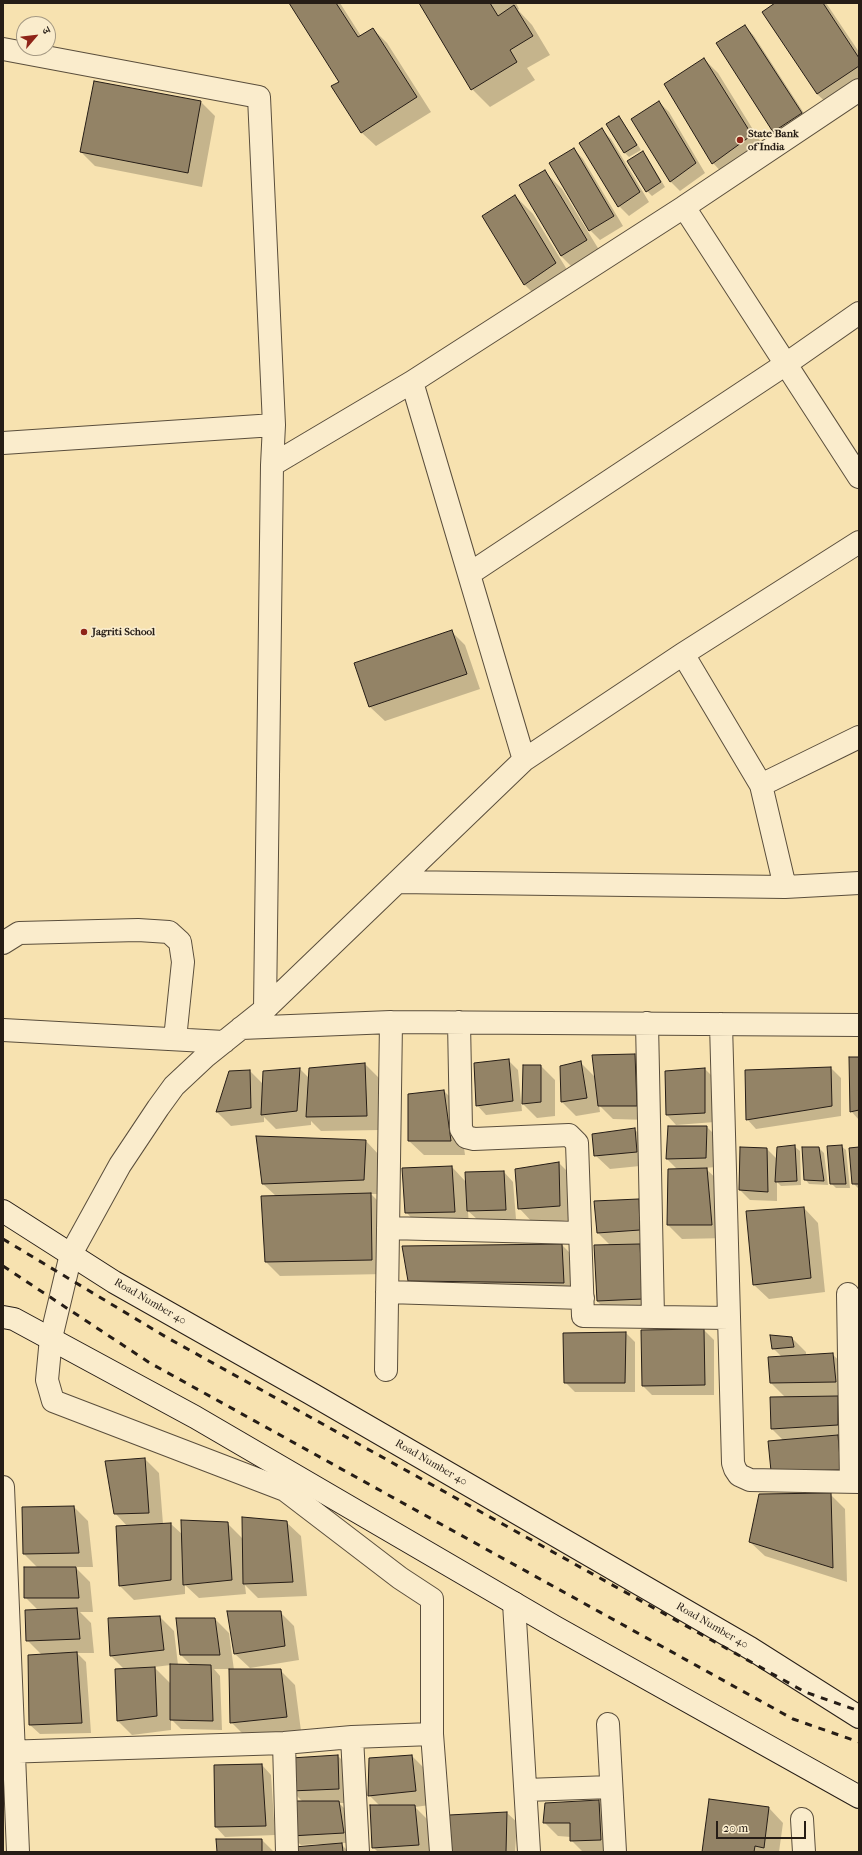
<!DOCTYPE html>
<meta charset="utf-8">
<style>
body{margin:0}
#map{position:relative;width:862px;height:1855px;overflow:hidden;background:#f7e2b0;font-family:"IM FELL French Canon","Noto Serif Devanagari",serif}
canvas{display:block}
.frame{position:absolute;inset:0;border:4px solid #261d16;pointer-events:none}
.north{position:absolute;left:16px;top:16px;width:40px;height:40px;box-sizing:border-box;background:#faeccc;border:1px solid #a59983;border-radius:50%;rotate:62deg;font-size:11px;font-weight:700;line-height:16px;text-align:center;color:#261d16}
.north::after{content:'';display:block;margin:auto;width:14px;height:18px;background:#8f2418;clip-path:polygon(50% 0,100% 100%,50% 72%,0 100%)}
.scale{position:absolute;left:716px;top:1821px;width:90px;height:18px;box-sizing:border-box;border:2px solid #261d16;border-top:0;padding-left:5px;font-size:12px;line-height:14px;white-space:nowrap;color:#261d16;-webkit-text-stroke:3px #faeccc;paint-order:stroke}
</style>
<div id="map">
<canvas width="862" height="1855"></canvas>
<div class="frame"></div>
<div class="north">उ</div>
<div class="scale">20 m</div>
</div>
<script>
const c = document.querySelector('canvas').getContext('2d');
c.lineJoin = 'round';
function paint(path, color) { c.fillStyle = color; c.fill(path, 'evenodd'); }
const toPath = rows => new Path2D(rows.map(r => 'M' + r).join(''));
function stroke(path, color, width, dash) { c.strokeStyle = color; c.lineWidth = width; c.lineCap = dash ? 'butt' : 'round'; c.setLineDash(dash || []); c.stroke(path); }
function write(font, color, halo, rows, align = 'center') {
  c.font = font + ' "IM FELL French Canon",serif'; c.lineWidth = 3.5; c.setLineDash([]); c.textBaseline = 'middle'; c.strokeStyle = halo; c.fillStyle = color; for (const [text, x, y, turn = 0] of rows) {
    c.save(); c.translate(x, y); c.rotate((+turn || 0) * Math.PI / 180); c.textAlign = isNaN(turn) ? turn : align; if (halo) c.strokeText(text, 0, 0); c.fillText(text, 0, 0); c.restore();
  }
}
paint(toPath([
 [290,3,340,3,361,36,373,29,387,43,431,112,376,146,361,132,340,82],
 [420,3,516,3,519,9,518,10,532,25,550,55,527,68,535,80,490,107,472,89],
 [777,3,826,3,859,52,859,90,832,108,817,94],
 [745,26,754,36,811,124,784,141,774,131],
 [704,59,718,73,765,149,727,178,713,163,666,84],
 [201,102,215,116,202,187,95,166,81,152],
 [659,102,669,112,705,173,680,191,671,182,632,119],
 [619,117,623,122,641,150,629,157,624,152],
 [602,130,611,139,649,202,629,216,619,206],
 [574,149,583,159,623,226,600,240,590,230],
 [642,152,647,157,665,187,652,196,647,191],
 [544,171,562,189,604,258,579,274,561,256],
 [515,196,533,214,574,281,543,303,525,285,484,216],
 [451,631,465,645,480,689,385,721,370,707,356,663],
 [635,1055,649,1069,651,1120,613,1119,599,1105,600,1112,576,1116,562,1102,580,1062,595,1077],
 [859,1058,859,1120,851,1111],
 [508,1060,518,1070,522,1111,486,1115,477,1105],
 [365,1064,379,1078,381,1130,321,1131,311,1121,311,1125,276,1129,264,1117,264,1122,231,1126,217,1112,230,1072,250,1071,263,1084,300,1069,309,1078],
 [524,1066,541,1066,555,1080,555,1116,537,1118,523,1104],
 [831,1068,841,1078,841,1116,756,1129,747,1119],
 [705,1069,715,1079,715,1122,676,1125,667,1115,666,1072],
 [444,1091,458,1105,465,1155,424,1155,409,1141],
 [669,1127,707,1127,717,1137,716,1167,705,1168,721,1183,726,1238,682,1239,668,1225,677,1169,667,1159],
 [634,1129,649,1143,650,1165,610,1169,595,1155],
 [257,1137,366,1141,380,1156,378,1194,371,1194,385,1208,386,1274,280,1276,266,1262,262,1197,276,1196,263,1184],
 [841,1146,846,1150,850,1188,836,1188,831,1183],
 [795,1147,800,1151,801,1185,781,1186,777,1182,777,1201,750,1200,740,1190,767,1149,777,1159,778,1148],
 [819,1148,824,1153,828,1185,809,1184,805,1179],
 [859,1148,859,1188,858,1188,853,1183],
 [559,1163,573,1177,573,1220,533,1223,519,1208],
 [452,1167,466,1182,504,1172,513,1182,516,1219,478,1220,468,1211,469,1226,420,1227,406,1212],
 [638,1200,652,1214,654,1244,639,1245,649,1255,653,1309,607,1311,597,1301,611,1246,598,1233],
 [804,1208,818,1223,825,1292,769,1299,754,1285,747,1212],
 [562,1245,576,1259,578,1297,423,1295,408,1281],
 [704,1330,714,1340,714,1395,652,1395,643,1386,642,1331],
 [626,1333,635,1342,635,1392,575,1392,565,1382],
 [792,1338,806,1352,806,1355,832,1354,847,1368,849,1396,836,1396,851,1411,855,1484,786,1485,783,1440,772,1429,786,1398,771,1383,782,1357,773,1348],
 [145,1459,159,1473,163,1524,171,1524,183,1535,227,1523,243,1539,286,1522,301,1536,307,1596,258,1598,245,1585,246,1594,199,1598,185,1585,185,1594,134,1600,120,1586,117,1527,127,1526,115,1513],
 [830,1494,845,1509,847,1582,765,1556,750,1542],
 [74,1507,88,1521,93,1567,75,1567,90,1582,93,1612,80,1612,91,1623,94,1653,77,1653,86,1662,91,1733,40,1734,30,1725,42,1655,27,1640,38,1610,25,1597,38,1568,24,1554],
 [280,1612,294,1626,299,1660,250,1668,235,1654],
 [160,1617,174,1631,178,1665,192,1666,181,1655,215,1619,229,1633,234,1670,280,1670,295,1685,301,1731,245,1736,231,1722,230,1669,214,1669,220,1676,222,1730,181,1729,171,1719,171,1730,132,1735,118,1721,116,1670,125,1670,111,1656,109,1619],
 [171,1665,171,1684,154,1667],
 [338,1756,352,1770,353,1803,339,1803,348,1812,353,1843,340,1843,349,1852,295,1852,323,1846,322,1844,301,1845,291,1836,303,1802,291,1790],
 [412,1756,426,1770,430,1805,415,1807,428,1820,432,1852,378,1852,373,1847,380,1806,369,1795],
 [262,1765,271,1775,275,1835,225,1837,216,1827,215,1766],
 [710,1800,769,1808,783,1823,779,1852,703,1852],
 [598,1801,612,1816,614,1852,583,1852,571,1840,571,1837,558,1836,544,1822],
 [507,1813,517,1822,515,1852,453,1852],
 [262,1840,274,1852,218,1852]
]), '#0003');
const building = toPath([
 [289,3,336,3,358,37,373,28,417,97,361,133,331,86,339,82,289,3],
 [419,3,490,3,498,16,514,5,533,36,510,50,517,62,471,90,419,3],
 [775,3,823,3,859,58,859,66,817,94,762,12,775,3],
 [745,25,802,113,773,132,716,43,745,25],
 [704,58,752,135,712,164,664,84,704,58],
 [94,81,201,101,188,173,80,152,94,81],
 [659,101,696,163,670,182,631,119,659,101],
 [619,116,637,145,624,153,606,124,619,116],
 [602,128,640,192,618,207,579,143,602,128],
 [574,148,614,216,589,231,549,163,574,148],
 [643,151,661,182,646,192,627,161,643,151],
 [545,170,587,240,561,256,519,185,545,170],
 [515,195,556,263,524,285,482,216,515,195],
 [452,630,467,674,369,707,354,663,452,630],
 [635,1054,637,1106,598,1106,592,1055,635,1054],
 [849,1057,859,1057,859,1110,850,1112,849,1057],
 [509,1059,513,1101,476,1106,474,1063,509,1059],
 [581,1061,587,1098,561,1102,560,1066,581,1061],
 [365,1063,367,1116,306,1117,309,1068,365,1063],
 [523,1065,541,1065,541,1102,522,1104,523,1065],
 [831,1067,832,1106,746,1120,745,1070,831,1067],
 [300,1068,297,1111,261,1115,263,1071,300,1068],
 [705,1068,705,1113,666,1115,665,1071,705,1068],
 [250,1070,251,1108,216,1112,229,1071,250,1070],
 [444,1090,451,1141,408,1141,408,1094,444,1090],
 [668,1126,707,1126,706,1158,666,1159,668,1126],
 [635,1128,637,1152,594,1156,592,1134,635,1128],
 [256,1136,366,1140,364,1180,262,1184,256,1136],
 [795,1145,797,1181,775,1182,777,1147,795,1145],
 [842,1145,846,1184,830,1184,827,1146,842,1145],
 [740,1147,767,1148,768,1192,739,1190,740,1147],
 [802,1147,819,1147,824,1181,804,1180,802,1147],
 [859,1147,859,1184,852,1184,849,1148,859,1147],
 [559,1162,560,1206,518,1209,515,1169,559,1162],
 [452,1166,455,1212,405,1213,402,1168,452,1166],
 [707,1168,712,1225,667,1225,668,1169,707,1168],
 [504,1171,506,1210,467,1211,465,1172,504,1171],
 [371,1193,372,1260,265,1262,261,1196,371,1193],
 [639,1199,640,1230,597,1233,594,1201,639,1199],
 [804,1207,811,1278,753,1285,746,1211,804,1207],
 [562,1244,564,1283,408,1281,402,1246,562,1244],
 [640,1244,643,1299,597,1301,594,1245,640,1244],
 [704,1329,705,1385,642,1386,641,1330,704,1329],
 [626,1332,625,1383,564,1383,563,1333,626,1332],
 [770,1335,792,1337,794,1347,772,1349,770,1335],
 [833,1353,836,1382,770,1383,768,1357,833,1353],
 [838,1396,838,1425,771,1429,770,1397,838,1396],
 [838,1435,841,1470,771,1471,768,1441,838,1435],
 [145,1458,149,1513,114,1514,105,1461,145,1458],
 [831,1493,833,1568,749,1542,759,1494,831,1493],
 [74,1506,79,1553,23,1554,22,1507,74,1506],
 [242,1517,287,1521,293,1582,243,1584,242,1517],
 [181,1520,228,1522,232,1580,183,1585,181,1520],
 [171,1523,171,1580,119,1586,116,1526,171,1523],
 [24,1567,76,1567,79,1598,24,1598,24,1567],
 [77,1608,80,1639,26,1641,25,1610,77,1608],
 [227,1611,281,1611,285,1646,234,1654,227,1611],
 [160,1616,164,1650,110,1656,108,1618,160,1616],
 [176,1618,215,1618,220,1655,180,1655,176,1618],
 [77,1652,82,1723,29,1725,28,1655,77,1652],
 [170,1664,211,1665,213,1721,170,1720,170,1664],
 [155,1667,157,1716,117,1721,115,1669,155,1667],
 [229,1669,281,1669,287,1717,230,1723,229,1669],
 [338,1755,339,1789,290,1791,291,1758,338,1755],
 [412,1755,416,1791,368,1796,369,1758,412,1755],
 [262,1764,266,1826,215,1827,214,1765,262,1764],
 [709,1799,769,1807,764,1848,755,1846,754,1852,702,1852,709,1799],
 [599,1800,601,1840,570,1841,570,1823,543,1823,545,1803,599,1800],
 [290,1801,339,1801,344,1833,290,1836,290,1801],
 [370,1805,415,1805,419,1845,372,1848,370,1805],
 [507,1812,506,1852,452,1852,449,1815,507,1812],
 [216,1839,262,1839,262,1852,217,1852,216,1839],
 [342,1843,343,1852,294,1852,294,1847,342,1843]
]);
paint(building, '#938366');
stroke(building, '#261d16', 1);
const street = toPath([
 [3,49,259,97,274,425,272,465,265,1009],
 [684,207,859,90],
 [3,443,274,425],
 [272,465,412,382],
 [469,574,786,364,859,313],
 [683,654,761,785,859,737],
 [524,760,683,654,859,542],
 [761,785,785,887],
 [397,882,785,887,859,883],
 [3,943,19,933,138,930,169,932,180,942,183,962,175,1039],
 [459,1022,461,1129,466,1137,474,1139,569,1135,577,1143,583,1316,729,1318],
 [647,1023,653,1317],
 [721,1024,733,1463,735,1469,739,1475,750,1480,859,1482],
 [241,1028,391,1022,859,1025],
 [3,1030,224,1042],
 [388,1228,580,1233],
 [387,1292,583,1298],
 [848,1294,851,1482],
 [386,1370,391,1022],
 [3,1487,18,1852],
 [514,1603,529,1852],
 [608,1724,615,1852],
 [352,1737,358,1852],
 [284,1743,287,1852],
 [3,1752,284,1743,352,1737,432,1734],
 [526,1790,611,1787],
 [802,1819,804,1852],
 [441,1852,432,1734,432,1599,400,1578,285,1490,53,1401,47,1380,51,1338,71,1254,120,1165,158,1108,174,1086,205,1057,265,1009,524,760,412,382,684,207,859,477]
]);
const secondary = toPath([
 [3,1211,114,1282,310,1393,750,1648,859,1717],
 [3,1317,14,1319,195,1417,555,1627,859,1797]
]);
stroke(street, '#5a4e3c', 24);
stroke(secondary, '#261d16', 24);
stroke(street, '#faeccc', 22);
stroke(secondary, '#faeccc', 22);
stroke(toPath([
 [3,1239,166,1337,805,1692,859,1711],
 [3,1266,150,1363,793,1719,859,1742]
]), '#261d16', 3, [7, 7]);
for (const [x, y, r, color] of [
 [740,140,4,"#8f2418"],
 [84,632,4,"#8f2418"]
]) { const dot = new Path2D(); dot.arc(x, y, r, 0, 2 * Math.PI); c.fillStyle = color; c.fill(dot); stroke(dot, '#faeccc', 1.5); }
write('bold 11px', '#261d16', '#faeccc', [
 ["State Bank",748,134],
 ["of India",748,147],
 ["Jagriti School",92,632]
], 'left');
write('11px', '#261d16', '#faeccc', [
 ["Road Number 40",150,1302,30],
 ["Road Number 40",431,1463,30],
 ["Road Number 40",712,1626,30]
]);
</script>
